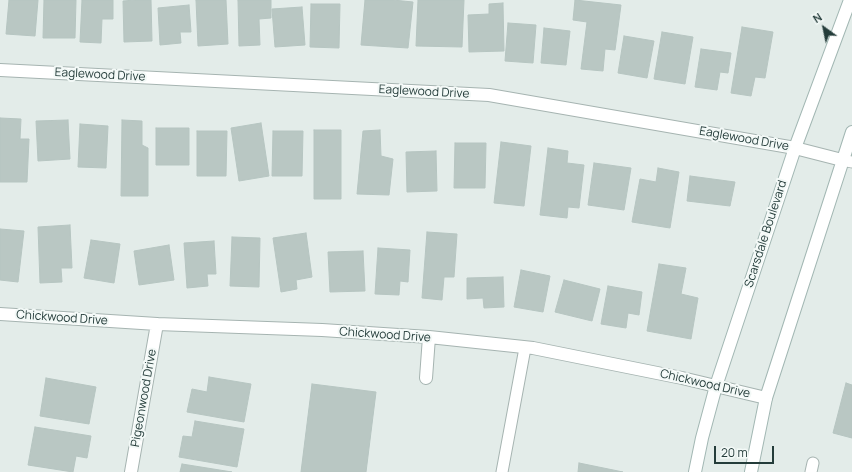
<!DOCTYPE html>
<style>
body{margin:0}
#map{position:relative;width:852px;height:472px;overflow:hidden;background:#e3ece9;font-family:Manrope,sans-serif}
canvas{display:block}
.north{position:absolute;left:804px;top:8px;width:40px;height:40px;-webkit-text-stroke:3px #f3f9f7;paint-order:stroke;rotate:327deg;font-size:11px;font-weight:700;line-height:16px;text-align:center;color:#243c3a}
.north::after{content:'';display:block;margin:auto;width:14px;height:18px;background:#243c3a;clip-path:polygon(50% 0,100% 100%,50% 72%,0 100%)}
.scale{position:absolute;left:714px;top:446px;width:60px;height:18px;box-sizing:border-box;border:2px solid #243c3a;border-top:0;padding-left:5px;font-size:12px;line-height:14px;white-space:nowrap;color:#243c3a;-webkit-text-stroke:3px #f3f9f7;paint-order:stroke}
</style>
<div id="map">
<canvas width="852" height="472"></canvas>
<div class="north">N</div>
<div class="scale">20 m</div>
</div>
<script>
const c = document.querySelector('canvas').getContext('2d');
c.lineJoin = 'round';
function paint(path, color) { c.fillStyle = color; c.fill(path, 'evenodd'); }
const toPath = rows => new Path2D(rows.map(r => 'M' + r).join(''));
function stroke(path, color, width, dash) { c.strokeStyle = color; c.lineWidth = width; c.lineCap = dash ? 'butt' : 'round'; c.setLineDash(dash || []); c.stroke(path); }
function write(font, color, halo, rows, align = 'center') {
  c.font = font + ' Manrope,sans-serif'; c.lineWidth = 4; c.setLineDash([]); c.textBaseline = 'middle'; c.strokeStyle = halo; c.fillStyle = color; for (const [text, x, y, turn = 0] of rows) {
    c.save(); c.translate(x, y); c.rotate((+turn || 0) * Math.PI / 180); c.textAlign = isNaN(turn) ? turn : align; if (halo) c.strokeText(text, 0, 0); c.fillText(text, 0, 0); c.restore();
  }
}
const building = toPath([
 [9,0,38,0,35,36,6,34,9,0],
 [44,0,76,0,75,38,43,38,44,0],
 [82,0,113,0,113,19,102,19,101,43,80,42,82,0],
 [135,0,151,0,152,41,124,42,123,1,135,0],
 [196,0,226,0,228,44,198,46,196,0],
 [238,0,271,0,271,18,259,19,260,45,239,46,238,0],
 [365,0,393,0,413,2,408,48,361,45,365,0],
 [418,0,464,0,462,47,416,46,418,0],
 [575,0,621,5,615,50,605,49,603,71,581,69,587,22,573,20,575,0],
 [503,3,504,51,469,52,468,15,489,14,489,4,503,3],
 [311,4,340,4,339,48,310,47,311,4],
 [189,5,191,32,180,32,181,43,160,45,158,8,189,5],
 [302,7,305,45,275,47,272,9,302,7],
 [508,23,536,25,533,63,505,61,508,23],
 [742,27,773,32,765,78,755,77,751,96,731,93,742,27],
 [544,28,570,31,566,65,541,63,544,28],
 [662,32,693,37,685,84,654,79,662,32],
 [624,36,654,41,647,78,618,73,624,36],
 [701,49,731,53,728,73,720,72,717,90,695,87,701,49],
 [0,118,21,119,20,139,29,139,27,182,0,182,0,118],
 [68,120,70,159,38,161,36,121,68,120],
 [122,120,142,121,142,145,148,148,148,196,121,196,122,120],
 [261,123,269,176,239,181,231,128,261,123],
 [80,124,108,126,106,168,78,167,80,124],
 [156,128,189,128,189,165,156,165,156,128],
 [314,130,341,130,341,199,314,199,314,130],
 [380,130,381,156,393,159,389,195,357,194,363,131,380,130],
 [197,131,227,131,226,176,197,176,197,131],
 [273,131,303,131,302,176,272,176,273,131],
 [501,142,531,146,524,206,494,203,501,142],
 [455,143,486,143,485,188,454,188,455,143],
 [548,148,568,151,567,163,584,165,579,208,568,207,567,218,540,215,548,148],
 [436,151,437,191,407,192,406,152,436,151],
 [594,163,631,168,624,210,588,205,594,163],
 [658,168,679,172,670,228,632,222,640,179,656,182,658,168],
 [690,176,735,182,730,206,687,201,690,176],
 [70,225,72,268,61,268,62,282,40,283,38,227,70,225],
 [0,229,24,231,18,282,0,280,0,229],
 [427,232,457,234,454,277,444,277,442,300,422,298,427,232],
 [306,233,312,277,296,280,297,289,281,292,273,238,306,233],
 [232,237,260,238,259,287,230,286,232,237],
 [91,240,120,244,114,283,84,278,91,240],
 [214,241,216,274,207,274,208,286,187,288,184,243,214,241],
 [169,245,174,280,139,285,134,251,169,245],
 [378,248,410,250,408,282,400,281,399,295,375,294,378,248],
 [363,251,365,291,330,292,328,252,363,251],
 [659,264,686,268,681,294,698,298,691,339,647,331,659,264],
 [521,270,550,276,543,312,514,307,521,270],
 [503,277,504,307,484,308,483,298,467,299,467,278,503,277],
 [564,280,600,289,592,321,555,312,564,280],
 [608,286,642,292,639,315,628,313,626,328,601,324,608,286],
 [209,377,251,384,244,422,187,412,192,389,207,392,209,377],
 [46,378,96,387,89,424,40,416,46,378],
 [846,383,852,385,852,438,833,433,846,383],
 [312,384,376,392,366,472,301,472,312,384],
 [195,421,244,429,237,467,179,457,183,436,192,437,195,421],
 [35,427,91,436,87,458,76,456,73,472,28,465,35,427],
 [579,463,623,472,578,472,579,463],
 [182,464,232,472,180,472,182,464]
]);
paint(building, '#b9c7c3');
stroke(building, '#b6c5c1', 1);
const service = toPath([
 [842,160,852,162],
 [502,472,525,348],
 [811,472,813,463]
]);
const minor = toPath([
 [0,70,489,95,795,148,842,160],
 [0,314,157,324,322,330,429,337,533,348,682,378,766,398],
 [426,378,429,337],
 [131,472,157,324]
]);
const secondary = toPath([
 [695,472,702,438,716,386,795,148,850,0],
 [751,472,766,398,852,132]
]);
stroke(service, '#a6b4b1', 13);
stroke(minor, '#a6b4b1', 14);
stroke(secondary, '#a2b7b3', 14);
stroke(service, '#fff', 11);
stroke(minor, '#fff', 12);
stroke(secondary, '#fff', 12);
write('12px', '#243c3a', '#f3f9f7', [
 ["Eaglewood Drive",100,75,3],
 ["Eaglewood Drive",424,92,3],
 ["Eaglewood Drive",744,139,10],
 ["Scarsdale Boulevard",766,234,-72],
 ["Chickwood Drive",62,318,4],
 ["Chickwood Drive",385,335,4],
 ["Chickwood Drive",705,384,13],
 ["Pigeonwood Drive",144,398,-80]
]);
</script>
